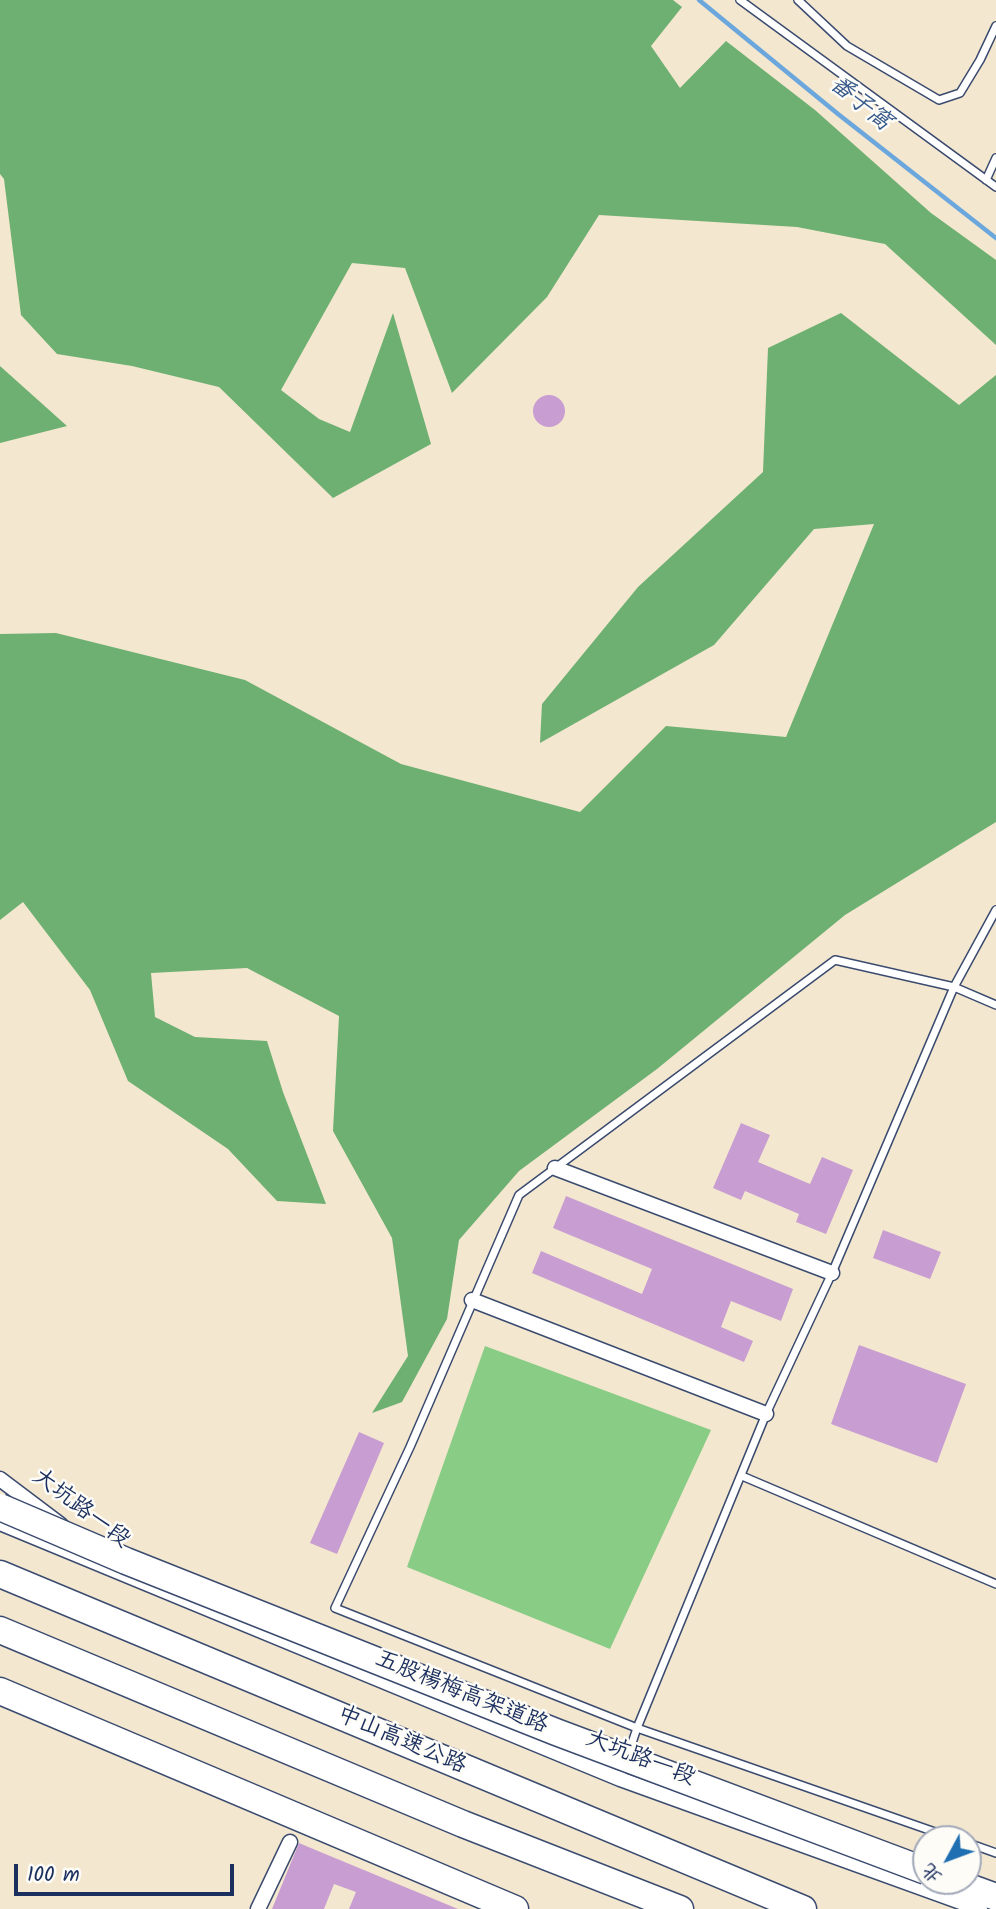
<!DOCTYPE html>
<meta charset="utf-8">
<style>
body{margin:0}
#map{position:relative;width:996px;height:1909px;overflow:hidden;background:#f3e7cf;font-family:Kalam,"LXGW WenKai TC",sans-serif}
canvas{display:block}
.north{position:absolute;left:912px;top:1825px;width:70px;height:70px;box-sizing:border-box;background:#fdfcf7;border:2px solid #a3aaba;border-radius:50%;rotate:229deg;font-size:19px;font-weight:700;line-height:28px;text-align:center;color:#1b2f5e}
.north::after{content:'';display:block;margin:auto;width:24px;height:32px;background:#1f6fb2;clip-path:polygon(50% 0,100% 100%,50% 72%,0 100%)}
.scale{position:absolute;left:14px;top:1864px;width:220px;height:32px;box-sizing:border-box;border:4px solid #1b2f5e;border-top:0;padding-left:9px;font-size:21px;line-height:24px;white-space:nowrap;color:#1b2f5e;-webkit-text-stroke:5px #fdfcf7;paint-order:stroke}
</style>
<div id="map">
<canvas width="996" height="1909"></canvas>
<div class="north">北</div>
<div class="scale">100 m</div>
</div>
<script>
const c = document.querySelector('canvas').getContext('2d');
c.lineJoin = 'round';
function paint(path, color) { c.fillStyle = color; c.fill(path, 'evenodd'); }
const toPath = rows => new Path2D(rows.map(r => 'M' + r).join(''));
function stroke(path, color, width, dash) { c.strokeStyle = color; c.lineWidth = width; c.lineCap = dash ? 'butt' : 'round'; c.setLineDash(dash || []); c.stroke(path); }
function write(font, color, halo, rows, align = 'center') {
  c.font = font + ' Kalam,"LXGW WenKai TC",sans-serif'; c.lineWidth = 5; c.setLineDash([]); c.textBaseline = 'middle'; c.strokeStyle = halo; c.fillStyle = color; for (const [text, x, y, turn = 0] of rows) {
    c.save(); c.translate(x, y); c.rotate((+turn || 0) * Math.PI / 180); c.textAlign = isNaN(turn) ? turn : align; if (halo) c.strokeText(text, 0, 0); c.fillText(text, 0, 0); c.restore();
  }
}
paint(toPath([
 [485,1346,711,1430,610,1649,407,1567]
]), '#88cc85');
paint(toPath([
 [0,0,673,0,682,7,651,46,680,88,726,41,815,110,931,213,996,260,996,345,885,244,797,227,599,215,547,297,452,393,405,268,352,263,281,390,319,419,350,432,393,313,431,444,333,498,219,387,132,366,57,354,21,315,4,179,0,174],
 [841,313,959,405,996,375,996,822,845,915,657,1069,519,1171,459,1240,447,1319,402,1402,372,1413,408,1356,392,1238,333,1131,339,1016,247,968,151,973,155,1017,195,1037,267,1041,283,1092,326,1204,277,1201,228,1149,128,1081,90,990,23,902,0,920,0,634,56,633,245,680,401,764,580,812,666,726,786,737,874,524,814,529,714,645,540,743,542,704,638,587,763,472,768,348],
 [0,366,67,426,0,443]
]), '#6eb072');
stroke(toPath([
 [699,0,838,114,996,238]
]), '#6ba7dc', 4.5);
paint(toPath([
 '533 411a16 16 0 1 1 32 0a16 16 0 1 1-32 0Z',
 [741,1123,770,1135,758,1162,810,1184,822,1157,853,1170,826,1234,796,1222,799,1214,745,1191,741,1200,713,1188],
 [566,1196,793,1289,781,1321,731,1301,721,1327,753,1341,744,1362,532,1273,541,1251,642,1294,652,1269,553,1228],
 [883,1230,941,1252,930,1279,873,1258],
 [859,1345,966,1384,937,1463,831,1424],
 [359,1432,384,1443,337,1554,310,1543],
 [299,1843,318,1851,458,1909,349,1909,356,1892,334,1884,324,1909,272,1909]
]), '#c89dd1');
const lane = toPath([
 [740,0,996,187],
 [798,0,847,46,939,100,960,93,980,60,996,26],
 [986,180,996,158],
 [742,1476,996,1584],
 [620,1779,637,1728,766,1414,832,1273,954,987,996,910],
 [955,1839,637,1728,335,1608,410,1447,519,1195,835,960,954,987,996,1005],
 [968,1843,996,1853]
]);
const street = toPath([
 [555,1168,832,1273],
 [472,1300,766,1414],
 [0,1479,61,1525],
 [0,1523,620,1779,980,1909],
 [258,1909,290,1842]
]);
const highway = toPath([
 [0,1574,803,1909],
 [0,1630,463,1824,680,1909],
 [0,1691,515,1909],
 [952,1881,996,1897]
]);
stroke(lane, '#3b4b6f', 10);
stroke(street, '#3b4b6f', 17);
stroke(highway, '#3b4b6f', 29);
stroke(lane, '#fff', 7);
stroke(street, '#fff', 14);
stroke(highway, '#fff', 26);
const highwayBridge = toPath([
 [0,1507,126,1561,556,1732,926,1871]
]);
stroke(highwayBridge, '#3b4b6f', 29, []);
stroke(highwayBridge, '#fff', 26);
write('23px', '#1b2f5e', '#fdfcf7', [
 ["大坑路一段",80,1510,37],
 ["五股楊梅高架道路",461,1694,22],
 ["中山高速公路",401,1742,23],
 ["大坑路一段",640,1760,21]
]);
write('italic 24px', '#37598a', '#fdfcf7', [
 ["番子窩",859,105,39]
]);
</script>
